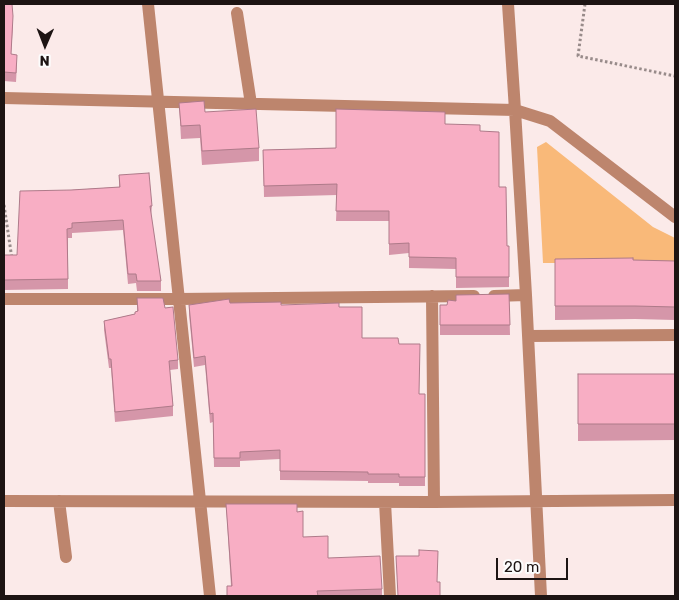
<!DOCTYPE html>
<style>
body{margin:0}
#map{position:relative;width:679px;height:600px;overflow:hidden;background:#fbeae9;font-family:Rubik,sans-serif}
canvas{display:block}
.frame{position:absolute;inset:0;border:5px solid #1d1413;pointer-events:none}
.north{position:absolute;left:20px;top:20px;width:50px;height:50px;-webkit-text-stroke:4px #fcfcfc;paint-order:stroke;rotate:181deg;font-size:14px;font-weight:700;line-height:20px;text-align:center;color:#1d1413}
.north::after{content:'';display:block;margin:auto;width:18px;height:22px;background:#1d1413;clip-path:polygon(50% 0,100% 100%,50% 72%,0 100%)}
.scale{position:absolute;left:496px;top:558px;width:72px;height:22px;box-sizing:border-box;border:2px solid #1d1413;border-top:0;padding-left:6px;font-size:15px;line-height:18px;white-space:nowrap;color:#1d1413;-webkit-text-stroke:4px #fcfcfc;paint-order:stroke}
</style>
<div id="map">
<canvas width="679" height="600"></canvas>
<div class="frame"></div>
<div class="north">N</div>
<div class="scale">20 m</div>
</div>
<script>
const c = document.querySelector('canvas').getContext('2d');
c.lineJoin = 'round';
function paint(path, color) { c.fillStyle = color; c.fill(path, 'evenodd'); }
const toPath = rows => new Path2D(rows.map(r => 'M' + r).join(''));
function stroke(path, color, width, dash) { c.strokeStyle = color; c.lineWidth = width; c.lineCap = dash ? 'butt' : 'round'; c.setLineDash(dash || []); c.stroke(path); }
paint(toPath([
 [546,142,653,227,675,238,675,263,543,263,537,147]
]), '#f9b979');
stroke(toPath([
 [585,4,578,56,675,76],
 [4,205,12,259]
]), '#988b8a', 3, [2.5, 2.5]);
stroke(toPath([
 [148,4,210,596],
 [508,4,515,110,550,121,675,217],
 [237,13,251,104],
 [4,98,515,110,526,295,541,596],
 [432,296,434,502],
 [494,296,526,295],
 [4,299,178,299,474,296],
 [528,336,675,335],
 [4,501,434,502,675,500],
 [59,501,66,557],
 [385,502,390,596]
]), '#bd856d', 12);
paint(toPath([
 [4,4,13,26,11,54,17,64,16,82,4,81],
 [179,103,205,112,259,148,259,161,202,165,200,138,181,139],
 [445,124,480,131,499,187,507,246,509,246,509,287,456,288,456,269,409,268,409,253,389,255,389,221,336,221,337,195,264,197,263,150,336,148],
 [119,175,152,206,151,215,161,281,161,291,137,291,136,283,128,284,123,230,72,233,72,238,68,238,68,289,4,290,4,255,17,255,71,190,119,187],
 [555,259,675,261,675,320,635,319,555,320],
 [509,294,510,335,440,335,440,305,447,305,456,301],
 [137,298,165,308,178,360,178,369,170,370,173,406,173,416,115,422,111,368,109,368,104,330,104,321,135,314,137,311],
 [230,303,339,307,362,338,399,344,419,394,425,394,425,486,399,486,399,483,368,483,368,481,280,480,280,459,240,461,240,467,214,467,213,422,210,423,205,365,194,367,189,314,189,305],
 [578,374,675,374,675,440,578,441],
 [226,504,297,512,303,537,328,558,382,589,382,596,227,596,227,586,231,586]
]), '#d596a9');
const building = toPath([
 [4,4,12,4,13,16,11,54,17,55,16,73,4,72,4,4],
 [204,101,205,112,256,109,259,148,202,151,200,125,181,126,179,103,204,101],
 [336,109,445,112,445,124,480,125,480,131,499,132,499,187,506,187,507,246,509,246,509,277,456,277,456,258,409,257,409,243,389,244,389,211,336,211,337,184,264,186,263,150,336,148,336,109],
 [149,173,152,206,150,206,161,281,137,281,136,274,128,274,123,220,72,223,72,228,67,229,68,279,4,280,4,255,17,255,20,191,71,190,120,187,119,175,149,173],
 [633,258,633,260,675,261,675,307,635,306,555,306,555,259,633,258],
 [509,294,510,325,440,325,440,305,447,305,448,300,456,301,456,295,509,294],
 [137,298,163,298,165,308,173,307,178,360,169,361,173,406,115,412,111,359,109,359,104,321,135,314,135,312,138,311,137,298],
 [229,299,230,303,281,302,281,305,339,303,339,307,362,307,362,338,398,338,399,344,420,344,419,394,425,394,425,477,399,477,399,474,368,474,368,472,280,471,280,450,240,452,240,458,214,458,213,413,210,414,205,356,194,358,189,305,229,299],
 [578,374,675,374,675,424,578,424,578,374],
 [226,504,297,504,297,512,303,511,303,537,328,536,328,558,380,556,382,589,317,591,318,596,227,596,227,586,232,586,226,504],
 [419,550,438,551,437,582,440,582,440,596,398,596,396,556,419,556,419,550]
]);
paint(building, '#f8aec4');
stroke(building, '#ae7a89', 1);
</script>
